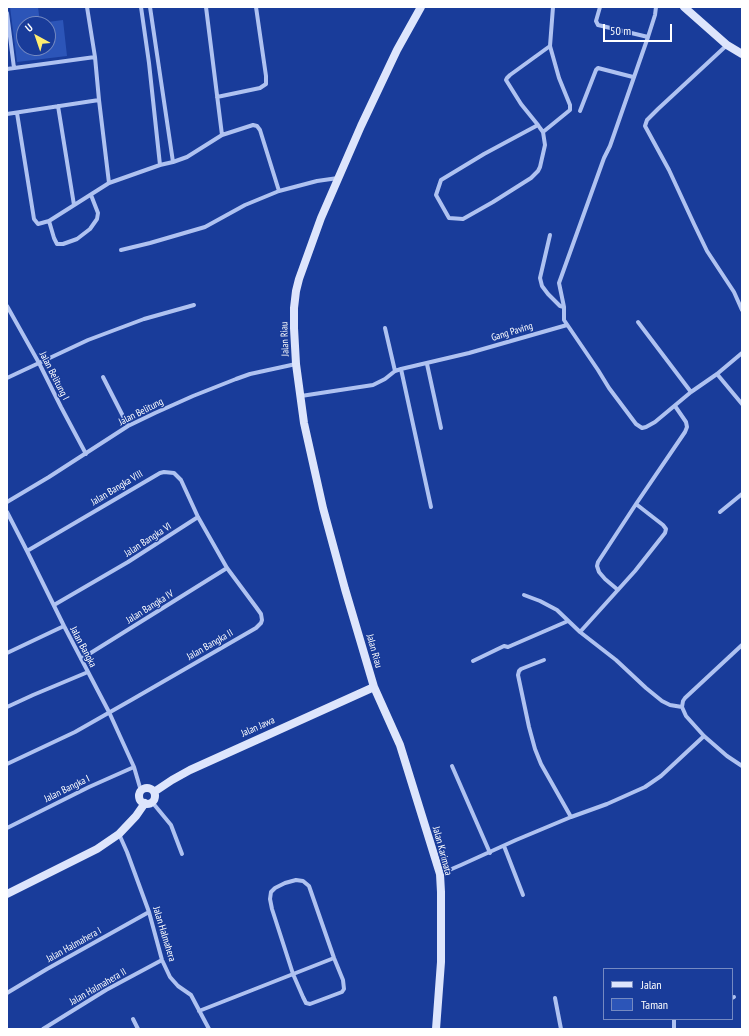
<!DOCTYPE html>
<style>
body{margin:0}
#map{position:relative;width:749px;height:1036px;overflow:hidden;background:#193c9a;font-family:"PT Sans Narrow",sans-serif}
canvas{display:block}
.frame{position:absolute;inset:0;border:8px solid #fff;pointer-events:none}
.legend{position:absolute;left:603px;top:968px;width:130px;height:52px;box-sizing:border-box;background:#193c9a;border:1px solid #758ac2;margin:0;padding:5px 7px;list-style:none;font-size:12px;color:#fff}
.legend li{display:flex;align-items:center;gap:8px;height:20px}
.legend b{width:20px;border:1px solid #758ac2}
.north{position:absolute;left:16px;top:16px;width:40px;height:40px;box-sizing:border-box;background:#193c9a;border:1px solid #758ac2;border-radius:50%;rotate:320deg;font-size:11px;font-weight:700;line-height:16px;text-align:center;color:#fff}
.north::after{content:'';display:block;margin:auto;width:14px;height:18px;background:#ffed6f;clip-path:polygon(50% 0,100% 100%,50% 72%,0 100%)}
.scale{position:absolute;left:603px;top:24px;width:69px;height:18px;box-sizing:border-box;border:2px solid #fff;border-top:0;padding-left:5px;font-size:12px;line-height:14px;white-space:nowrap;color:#fff;-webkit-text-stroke:3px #193c9a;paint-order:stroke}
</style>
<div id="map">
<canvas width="749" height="1036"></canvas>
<div class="frame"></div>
<ul class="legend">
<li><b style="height:5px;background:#dde5fc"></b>Jalan</li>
<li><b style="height:11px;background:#2c55b8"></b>Taman</li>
</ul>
<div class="north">U</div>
<div class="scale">50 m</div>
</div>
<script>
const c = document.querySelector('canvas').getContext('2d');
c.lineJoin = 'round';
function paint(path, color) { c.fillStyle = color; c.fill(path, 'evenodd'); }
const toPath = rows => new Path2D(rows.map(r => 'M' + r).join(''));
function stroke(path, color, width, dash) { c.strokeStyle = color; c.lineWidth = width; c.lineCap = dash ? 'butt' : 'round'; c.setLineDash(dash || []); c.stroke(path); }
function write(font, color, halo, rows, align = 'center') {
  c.font = font + ' "PT Sans Narrow",sans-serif'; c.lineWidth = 3; c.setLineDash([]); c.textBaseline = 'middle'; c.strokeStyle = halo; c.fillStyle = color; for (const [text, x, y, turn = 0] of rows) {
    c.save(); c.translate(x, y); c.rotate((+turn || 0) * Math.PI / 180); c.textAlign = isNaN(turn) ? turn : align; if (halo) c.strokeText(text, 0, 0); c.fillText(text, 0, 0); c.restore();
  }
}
paint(toPath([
 [10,7,38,7,40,23,63,20,67,56,17,62],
 [24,24,48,24,48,48,24,48]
]), '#2c55b8');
stroke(toPath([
 [87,7,95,57,99,100],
 [141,7,149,63,160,165],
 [150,7,173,162],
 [206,7,222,135],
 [600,7,596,21,598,25,648,37],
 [656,7,655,15,648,37,610,146,604,158,559,283,564,307,564,320,598,370,609,388,636,424,642,428,646,427,655,422,691,392,717,374,742,353],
 [7,13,14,68],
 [727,45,658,109,647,120,645,126,669,170,694,224,707,251,734,292,742,310],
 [7,69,95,57],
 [217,97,260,88,266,84,266,76,256,7],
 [58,106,74,205],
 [580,111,596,70,598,68,633,77],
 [17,113,34,219,38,224,49,221,109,183,160,165,173,162,187,157,222,135,253,125,257,126,260,130,279,191],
 [7,114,99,100,109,183],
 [538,125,484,154,441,180,436,195,449,218,463,219,493,202,531,178,538,171,540,167,545,145,543,132,540,128,538,125,521,104,506,80,507,78,510,75,550,46],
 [543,132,570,110,570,105,559,78,550,46,553,7],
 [49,221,54,238,57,244,63,244,77,239,90,229,97,219,98,213,91,195],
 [550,235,540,278,542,286,548,294,560,306,564,307],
 [121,250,150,243,205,227,245,205,279,191,317,181,338,178],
 [7,306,39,363,61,407,86,454],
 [638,322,691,392],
 [385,328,395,371],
 [427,364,441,428],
 [401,369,431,507],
 [717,374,742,404],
 [103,377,128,426],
 [7,378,88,340,144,319,194,305],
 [301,396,373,385,385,379,395,371,401,369,469,353,567,325],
 [7,502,49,477,128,426,155,413,193,396,236,379,250,374,296,364],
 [7,512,27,551,64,626,109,712,134,767,141,791],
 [720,512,742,494],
 [618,590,605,579,599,572,597,566,598,562,636,504,685,432,687,427,686,422,675,406],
 [524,595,540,601,557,610,580,632,616,660,646,688,662,701,670,705,682,707],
 [54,605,128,562,198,517],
 [580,632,635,571,665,533,666,529,663,525,636,504],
 [742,645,685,698,683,701,682,707,686,716,704,736,727,756,742,766],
 [7,653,64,626],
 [81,659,227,568],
 [544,660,521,669,519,671,518,675,529,727,535,749,541,764,571,817],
 [473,661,504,646,508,647,568,621],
 [7,707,33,695,88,672],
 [7,764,75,732,133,699,256,628,261,623,262,620,261,614,256,607,227,568,198,517,181,480,174,473,164,472,160,473,27,551],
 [452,766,490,853],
 [152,802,171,825,182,854],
 [7,828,89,787,134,767],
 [119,834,127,852,149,912,162,960,170,977,178,986,191,995,209,1029],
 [504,846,523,895],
 [440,874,461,865,516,840,571,817,607,804,645,787,661,776,704,736],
 [296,880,303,881,309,886,334,958,343,980,344,989,342,992,310,1004,306,1003,303,997,293,974,272,909,270,899,271,892,275,888,285,883,296,880],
 [7,993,47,969,149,912],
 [555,998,561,1029],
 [732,998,734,997],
 [199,1011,334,958],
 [133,1019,138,1029],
 [674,1019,674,1029],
 [43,1029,106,990,162,960]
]), '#afc2f1', 4);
stroke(toPath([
 [421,7,397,50,361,126,321,218,299,279,296,291,294,308,294,328,296,364,304,423,323,508,345,589,374,687,400,745,440,874,441,892,441,962,436,1029],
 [684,7,727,45,742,54],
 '139 796a8 8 0 1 1 16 0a8 8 0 1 1-16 0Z',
 [154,792,172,780,190,770,374,687],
 [7,894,97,849,119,834,136,816,145,803]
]), '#dde5fc', 8);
write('10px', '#fff', '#193c9a', [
 ["Gang Paving",512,332,-17],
 ["Jalan Riau",285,339,-92],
 ["Jalan Belitung I",54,376,63],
 ["Jalan Belitung",141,412,-27],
 ["Jalan Bangka VIII",117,488,-31],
 ["Jalan Bangka VI",148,540,-33],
 ["Jalan Bangka IV",150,607,-32],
 ["Jalan Bangka II",210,645,-30],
 ["Jalan Bangka",83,647,62],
 ["Jalan Riau",374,651,74],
 ["Jalan Jawa",258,727,-24],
 ["Jalan Bangka I",67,789,-26],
 ["Jalan Karimata",442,851,75],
 ["Jalan Halmahera",164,934,73],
 ["Jalan Halmahera I",74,945,-29],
 ["Jalan Halmahera II",98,987,-30]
]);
</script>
